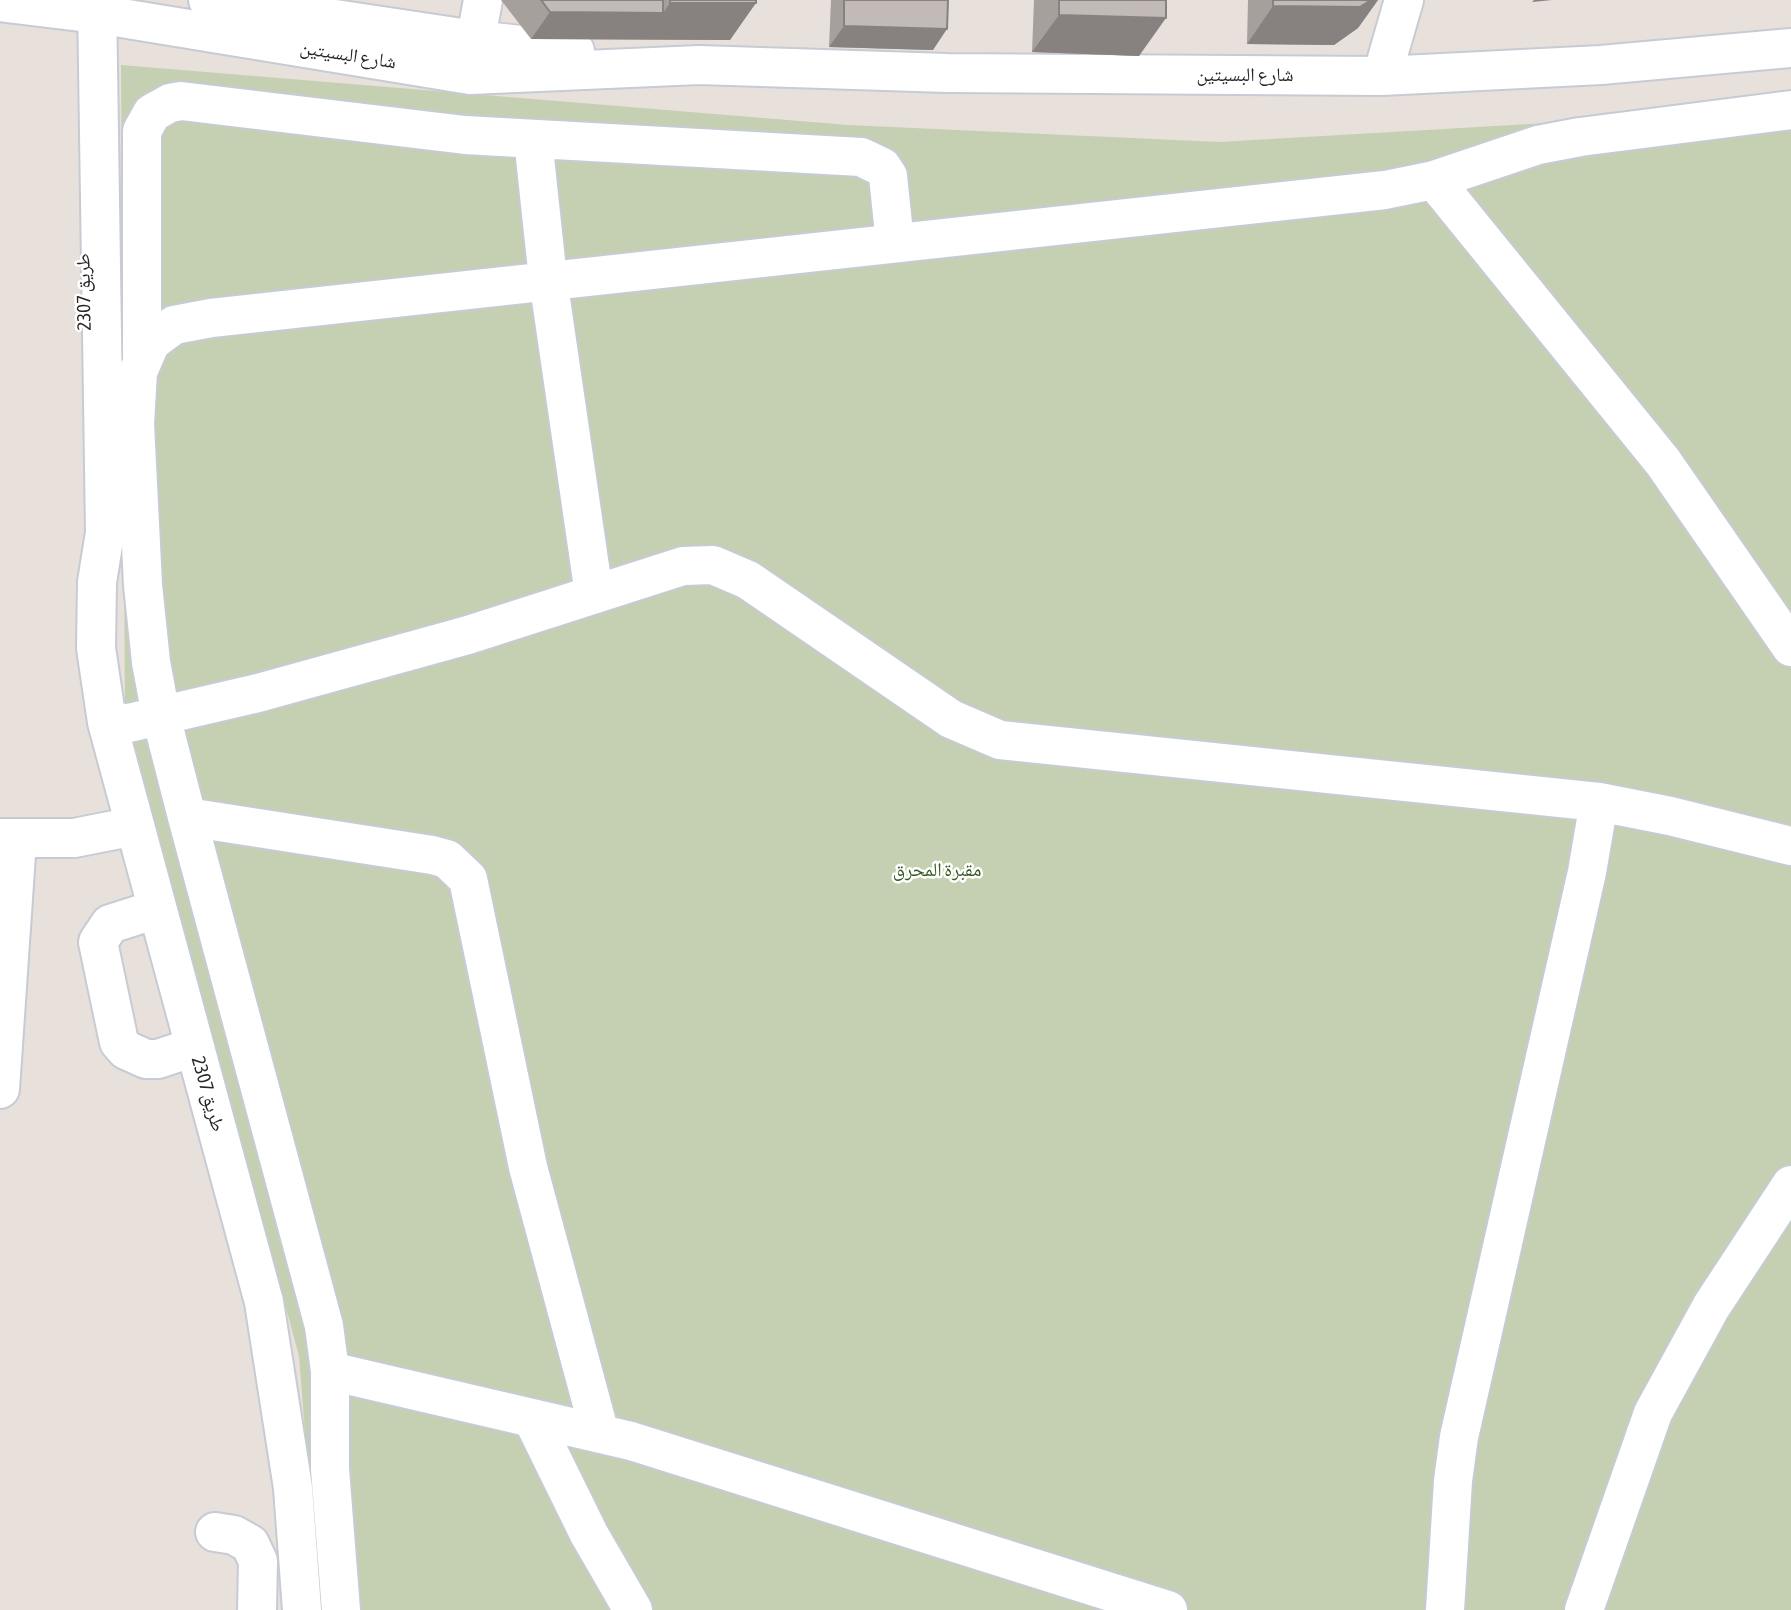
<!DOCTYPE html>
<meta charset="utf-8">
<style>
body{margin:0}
canvas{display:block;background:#e8e0da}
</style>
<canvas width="1791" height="1610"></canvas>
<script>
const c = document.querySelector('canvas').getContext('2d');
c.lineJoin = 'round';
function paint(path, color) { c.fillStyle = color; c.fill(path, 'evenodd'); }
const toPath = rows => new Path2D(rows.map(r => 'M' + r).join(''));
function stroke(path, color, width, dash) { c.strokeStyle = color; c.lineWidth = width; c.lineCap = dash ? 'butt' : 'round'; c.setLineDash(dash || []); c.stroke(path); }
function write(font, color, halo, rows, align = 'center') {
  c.font = font + ' "Asap Condensed","Noto Naskh Arabic",sans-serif'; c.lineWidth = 5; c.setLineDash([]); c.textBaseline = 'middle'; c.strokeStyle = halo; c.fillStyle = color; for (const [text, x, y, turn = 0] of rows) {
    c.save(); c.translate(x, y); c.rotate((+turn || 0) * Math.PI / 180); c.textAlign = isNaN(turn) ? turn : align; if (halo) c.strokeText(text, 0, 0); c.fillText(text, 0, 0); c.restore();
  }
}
paint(toPath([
 [121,65,848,125,1219,142,1547,123,1791,92,1791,1610,319,1610,299,1356,125,714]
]), '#c5d0b3');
const minor = toPath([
 [97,0,105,533,97,582,96,648,107,722,264,1302,293,1488,302,1610],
 [208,0,475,40,575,51],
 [0,2,97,14,470,75,699,65,947,73,1382,76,1601,65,1791,48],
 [471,66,483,0],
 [1382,76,1404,0],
 [533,139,548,279,594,594],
 [1434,180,1663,462,1791,647],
 [142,356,142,131,152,113,170,103,181,101,465,135,861,157,882,167,888,176,895,243],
 [107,722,129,723,258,693,468,635,683,566,713,565,748,580,951,719,1000,740,1599,802,1670,816,1791,846],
 [187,817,432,855,447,859,468,879,528,1167,600,1434],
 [0,838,74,838,135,826],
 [157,909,110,924,98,942,119,1042,126,1050,146,1059,158,1059,194,1047],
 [0,1089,17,840],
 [330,1371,631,1441,1168,1610],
 [532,1418,589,1534,633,1610],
 [215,1532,234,1535,250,1544,258,1561,257,1610],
 [341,1610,330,1469,330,1371,324,1326,187,817,161,716,151,662,143,585,135,424,138,372,151,342,174,325,211,318,1385,190,1434,180,1538,145,1580,137,1791,110],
 [1445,1610,1453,1481,1459,1437,1587,872,1599,802],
 [1584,1610,1653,1413,1711,1307,1791,1185]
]);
stroke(minor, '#c6cbd4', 42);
stroke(minor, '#fff', 38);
paint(toPath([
 [501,0,756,0,730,40,531,39],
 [831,0,948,0,933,50,829,47],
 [1034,0,1166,0,1139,56,1032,52],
 [1248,0,1378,0,1358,28,1334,45,1247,44]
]), '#a6a09d');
paint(toPath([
 [1371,0,1378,0,1358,28,1334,45,1247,44,1273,6],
 [1534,0,1552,0,1532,2],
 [670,3,756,3,730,40,531,39,550,12,663,13],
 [1059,15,1166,18,1139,56,1032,52],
 [844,26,947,29,933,50,829,47]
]), '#878280');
const building = toPath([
 [541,0,663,0,663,13,550,12,541,0],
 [670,0,756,0,756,3,670,3,670,0],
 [844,0,948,0,947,29,844,26,844,0],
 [1059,0,1166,0,1166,18,1059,15,1059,0],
 [1273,0,1371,0,1360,7,1273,6,1273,0]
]);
paint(building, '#c1bab7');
stroke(building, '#878280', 2);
write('19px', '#272727', '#fff', [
 ["شارع البسيتين",348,55,9],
 ["شارع البسيتين",1245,75],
 ["طريق 2307",84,292,-91],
 ["طريق 2307",208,1094,74]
]);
write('19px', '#345b20', '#fff', [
 ["مقبرة المحرق",937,870]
]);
</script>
